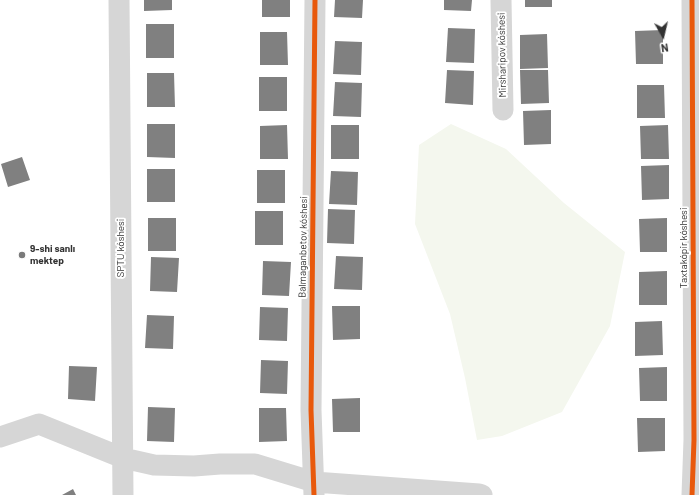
<!DOCTYPE html>
<meta charset="utf-8">
<style>
body{margin:0}
#map{position:relative;width:699px;height:495px;overflow:hidden;background:#fff;font-family:Barlow,sans-serif}
canvas{display:block}
.north{position:absolute;left:643px;top:16px;width:40px;height:40px;-webkit-text-stroke:3px #fff;paint-order:stroke;rotate:172deg;font-size:11px;font-weight:700;line-height:16px;text-align:center;color:#323232}
.north::after{content:'';display:block;margin:auto;width:14px;height:18px;background:#323232;clip-path:polygon(50% 0,100% 100%,50% 72%,0 100%)}
</style>
<div id="map">
<canvas width="699" height="495"></canvas>
<div class="north">N</div>
</div>
<script>
const c = document.querySelector('canvas').getContext('2d');
c.lineJoin = 'round';
function paint(path, color) { c.fillStyle = color; c.fill(path, 'evenodd'); }
const toPath = rows => new Path2D(rows.map(r => 'M' + r).join(''));
function stroke(path, color, width, dash) { c.strokeStyle = color; c.lineWidth = width; c.lineCap = dash ? 'butt' : 'round'; c.setLineDash(dash || []); c.stroke(path); }
function write(font, color, halo, rows, align = 'center') {
  c.font = font + ' Barlow,sans-serif'; c.lineWidth = 4; c.setLineDash([]); c.textBaseline = 'middle'; c.strokeStyle = halo; c.fillStyle = color; for (const [text, x, y, turn = 0] of rows) {
    c.save(); c.translate(x, y); c.rotate((+turn || 0) * Math.PI / 180); c.textAlign = isNaN(turn) ? turn : align; if (halo) c.strokeText(text, 0, 0); c.fillText(text, 0, 0); c.restore();
  }
}
paint(toPath([
 [451,124,506,149,564,203,625,252,610,326,562,412,502,436,477,440,465,378,450,314,415,224,419,145]
]), '#f4f7ee');
paint(toPath([
 [144,0,172,0,172,10,144,11],
 [262,0,290,0,290,17,262,17],
 [335,0,363,0,362,18,334,17],
 [444,0,472,0,471,11,444,10],
 [525,0,552,0,552,7,525,7],
 [146,24,174,24,174,58,146,58],
 [448,28,475,29,474,63,446,62],
 [663,30,663,64,636,64,635,31],
 [260,32,287,32,288,65,260,65],
 [547,34,548,68,520,69,520,35],
 [335,41,362,42,361,75,333,74],
 [447,70,474,71,473,105,445,103],
 [520,70,548,70,549,103,521,104],
 [147,73,174,73,175,107,147,107],
 [259,77,287,77,287,111,259,111],
 [335,82,362,83,361,117,333,116],
 [637,85,664,85,665,118,637,118],
 [551,110,551,144,524,145,523,111],
 [147,124,175,124,175,158,147,157],
 [287,125,288,159,260,159,260,126],
 [331,125,359,125,359,159,331,159],
 [668,125,669,159,641,159,640,126],
 [22,157,30,180,8,187,1,164],
 [669,165,669,199,642,200,641,166],
 [147,169,175,169,175,202,147,202],
 [257,170,285,170,285,203,257,203],
 [331,171,358,172,357,205,329,204],
 [328,209,355,210,354,244,327,243],
 [255,211,283,211,283,245,255,245],
 [148,218,176,218,176,251,148,251],
 [667,218,667,252,640,252,639,219],
 [336,256,363,257,362,290,334,289],
 [151,257,179,258,177,292,150,291],
 [263,261,291,262,289,296,262,295],
 [667,271,667,305,639,305,639,272],
 [332,306,360,306,360,339,333,340],
 [260,307,288,308,287,341,259,340],
 [147,315,174,316,173,349,145,348],
 [662,321,663,355,635,356,635,322],
 [261,360,288,361,287,394,260,393],
 [69,366,97,367,95,401,68,399],
 [667,367,667,401,640,401,639,368],
 [360,398,360,432,333,432,332,399],
 [148,407,175,408,174,442,147,441],
 [259,408,286,408,287,441,259,442],
 [637,418,665,418,665,451,638,452],
 [73,489,76,495,62,495]
]), '#808080');
stroke(toPath([
 [119,0,123,495],
 [501,0,503,110],
 [692,0,694,440,692,495],
 [0,437,39,424,123,458,154,465,194,466,220,464,255,464,314,482,479,494,482,495],
 [314,495,311,410,315,0]
]), '#d6d6d6', 21);
stroke(toPath([
 [692,0,694,440,692,495],
 [314,495,311,410,315,0]
]), '#e8590c', 5);
for (const [x, y, r, color] of [
 [22,255,4,"#7a7a7a"]
]) { const dot = new Path2D(); dot.arc(x, y, r, 0, 2 * Math.PI); c.fillStyle = color; c.fill(dot); stroke(dot, '#fff', 1.5); }
write('10px', '#323232', '#fff', [
 ["Mirsharipov kóshesi",502,55,-91],
 ["Balmaganbetov kóshesi",303,247,-89],
 ["SPTU kóshesi",121,248,-90],
 ["Taxtakópir kóshesi",684,248,-90]
]);
write('bold 10px', '#323232', '#fff', [
 ["9-shi sanlı",30,249],
 ["mektep",30,261]
], 'left');
</script>
